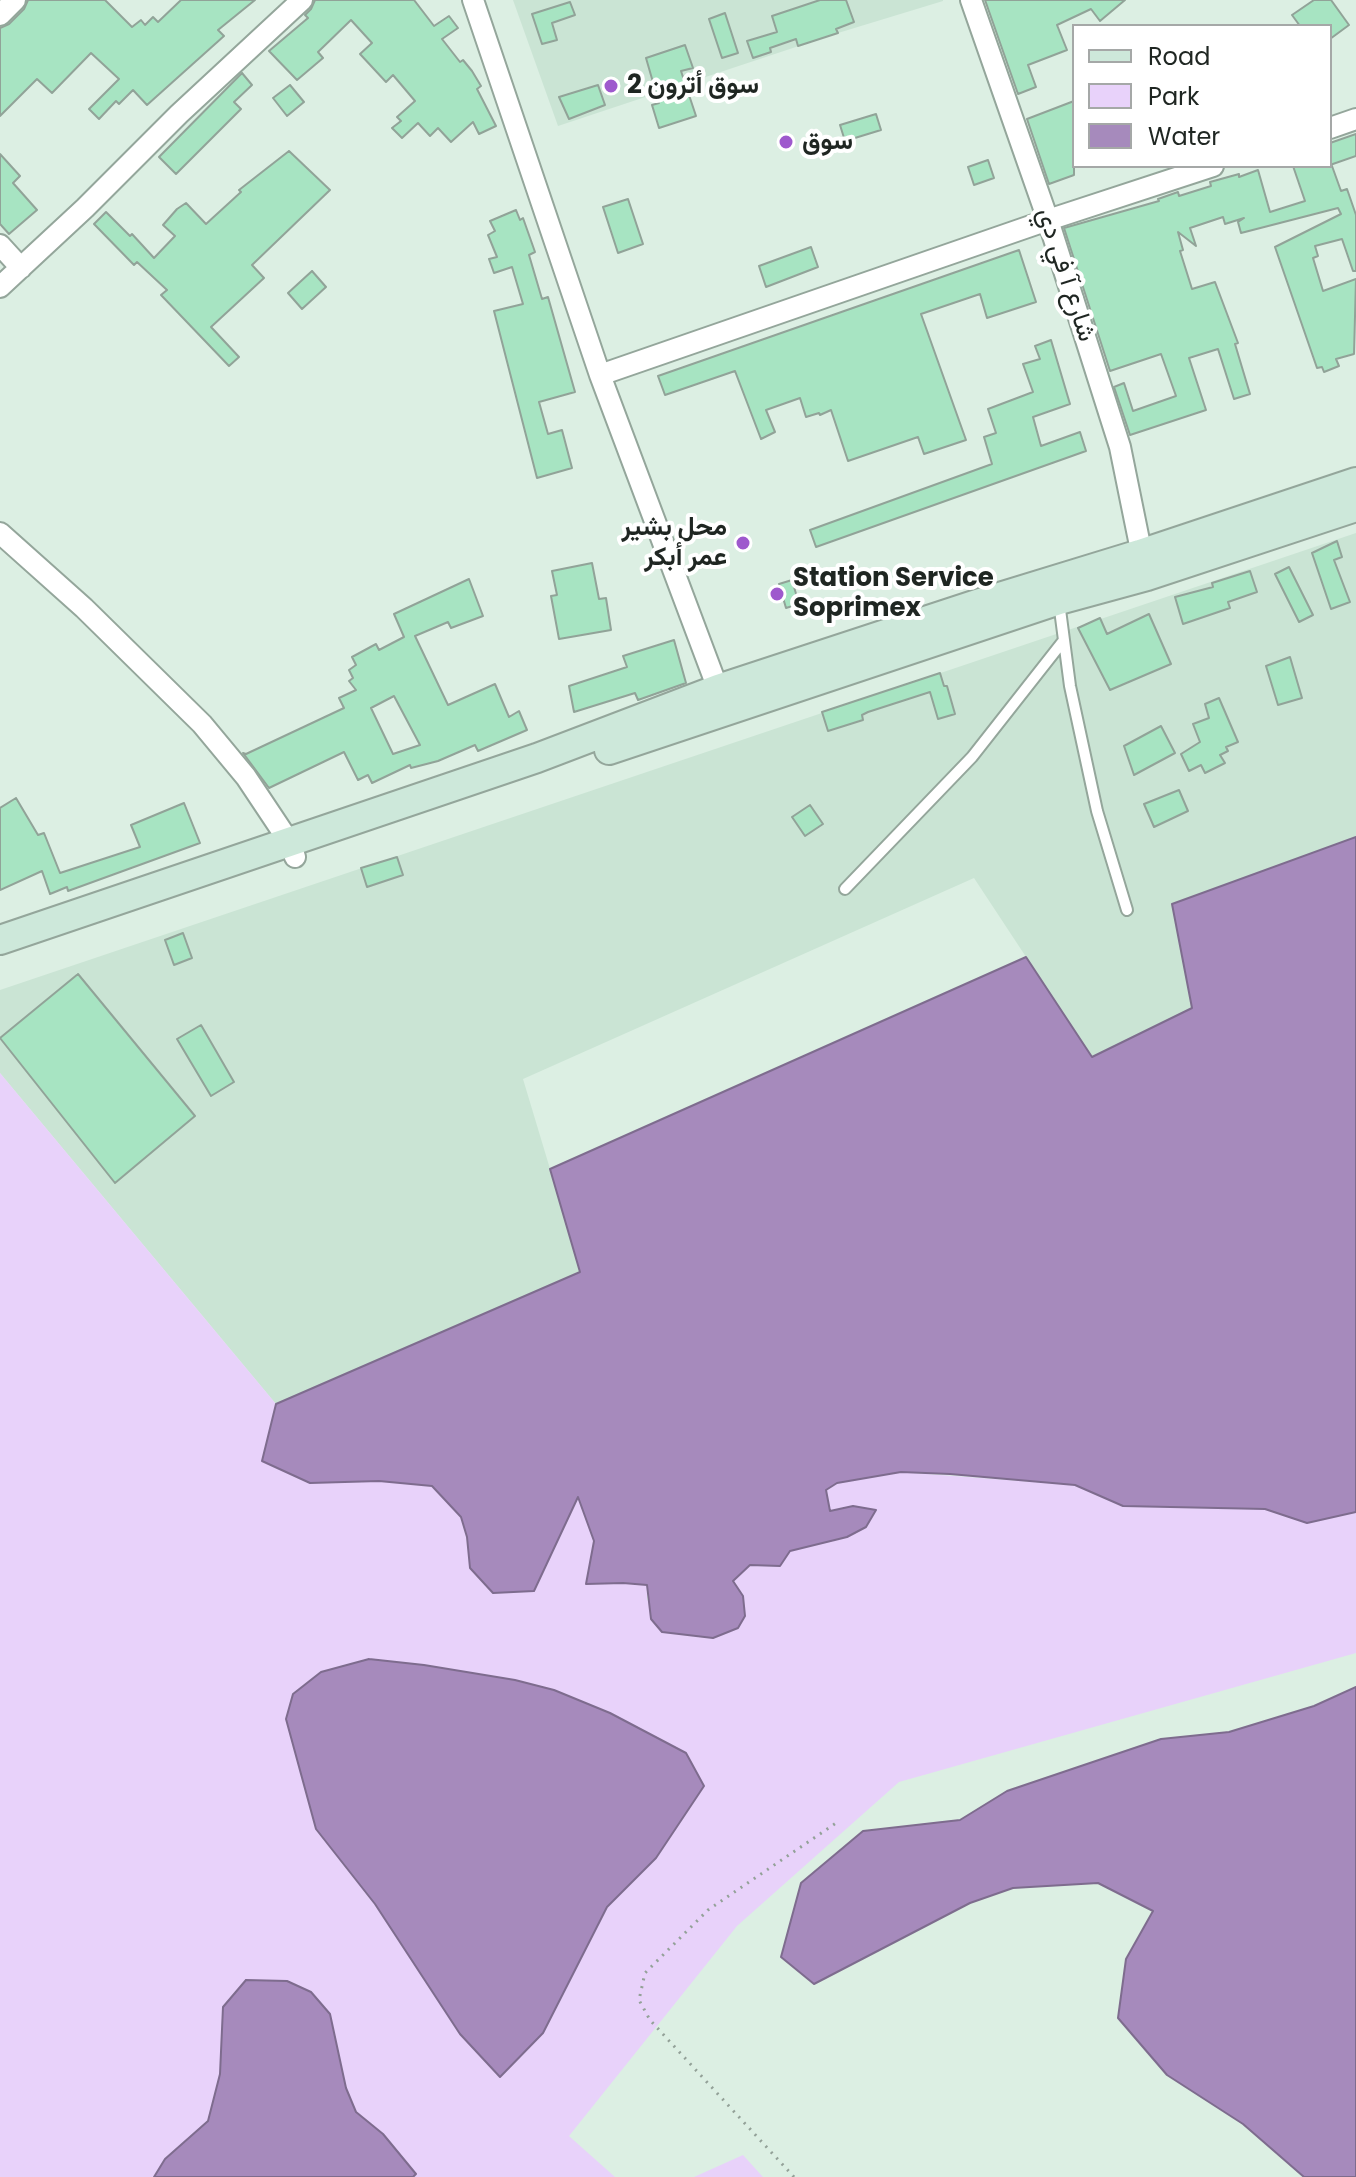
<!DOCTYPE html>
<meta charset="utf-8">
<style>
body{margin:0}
#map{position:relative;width:1356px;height:2177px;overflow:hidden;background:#dcefe3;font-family:Poppins,sans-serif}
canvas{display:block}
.legend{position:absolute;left:1072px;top:24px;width:260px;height:144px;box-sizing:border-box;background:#fff;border:2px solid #a5a8a7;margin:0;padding:10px 14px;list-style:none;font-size:24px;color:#1f2622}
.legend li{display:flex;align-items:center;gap:16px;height:40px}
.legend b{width:40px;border:2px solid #a5a8a7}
</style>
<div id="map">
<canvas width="1356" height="2177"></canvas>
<ul class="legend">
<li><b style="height:10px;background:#cde8da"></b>Road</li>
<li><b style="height:22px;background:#e8d2fa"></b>Park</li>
<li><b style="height:22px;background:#a68abc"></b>Water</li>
</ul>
</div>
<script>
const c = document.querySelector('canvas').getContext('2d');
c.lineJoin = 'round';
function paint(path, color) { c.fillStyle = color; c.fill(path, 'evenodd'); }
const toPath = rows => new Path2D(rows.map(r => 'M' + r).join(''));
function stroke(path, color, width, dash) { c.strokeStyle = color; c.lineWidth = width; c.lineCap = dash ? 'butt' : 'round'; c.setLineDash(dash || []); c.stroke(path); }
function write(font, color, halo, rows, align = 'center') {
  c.font = font + ' Poppins,Vazirmatn,sans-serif'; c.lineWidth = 8; c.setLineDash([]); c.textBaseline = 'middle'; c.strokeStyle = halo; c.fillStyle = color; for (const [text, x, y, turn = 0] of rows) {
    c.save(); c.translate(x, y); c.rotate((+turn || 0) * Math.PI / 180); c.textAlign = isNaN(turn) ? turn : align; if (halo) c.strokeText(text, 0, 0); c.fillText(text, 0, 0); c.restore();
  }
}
paint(toPath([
 [513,0,943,0,943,1,838,33,558,126],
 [1356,533,1356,837,1172,904,1192,1008,1092,1057,974,878,523,1079,581,1272,276,1404,0,1073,0,990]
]), '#cae4d4');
paint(toPath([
 [0,1073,276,1404,262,1461,311,1483,379,1481,432,1486,461,1517,467,1537,470,1568,564,1528,578,1496,594,1541,586,1584,623,1583,647,1585,647,1599,662,1632,685,1634,743,1596,733,1581,750,1564,780,1566,790,1551,847,1537,866,1527,876,1510,853,1506,830,1512,826,1490,836,1483,900,1472,1075,1485,1123,1506,1265,1509,1306,1523,1356,1512,1356,1653,899,1782,737,1926,569,2136,615,2177,0,2177],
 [743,2155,763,2177,694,2177]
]), '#e8d2fa');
const water = toPath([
 [1356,837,1356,1512,1307,1523,1265,1509,1123,1506,1075,1485,950,1474,901,1472,837,1483,826,1490,830,1511,853,1506,876,1510,866,1527,847,1537,790,1551,780,1566,750,1565,733,1581,743,1596,745,1616,738,1628,713,1638,662,1632,651,1619,647,1585,623,1583,586,1584,594,1541,578,1497,534,1591,493,1593,470,1568,467,1537,461,1517,432,1486,379,1481,310,1483,262,1461,276,1404,580,1272,550,1169,1026,957,1092,1057,1192,1008,1172,904,1356,837],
 [369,1659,424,1665,515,1680,554,1690,610,1713,686,1753,704,1786,656,1858,607,1907,543,2033,500,2077,460,2034,375,1904,316,1829,286,1719,293,1694,321,1672,369,1659],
 [1356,1687,1356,2177,1304,2177,1243,2124,1167,2075,1118,2018,1126,1959,1153,1911,1098,1883,1013,1888,970,1903,814,1984,781,1957,801,1883,863,1831,960,1820,1007,1791,1078,1767,1161,1739,1229,1732,1314,1706,1356,1687],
 [246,1980,287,1981,311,1992,330,2014,346,2088,356,2112,383,2134,416,2174,413,2177,154,2177,165,2159,208,2121,220,2074,223,2007,246,1980]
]);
paint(water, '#a68abc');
stroke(water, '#7e6c8e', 2);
const building = toPath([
 [28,0,105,0,132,27,141,20,145,25,153,17,158,22,181,0,255,0,218,30,224,36,147,105,133,90,119,104,116,101,99,119,89,109,119,79,91,53,52,93,37,79,0,116,0,28,9,24,24,9,28,0],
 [315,0,414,0,434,26,449,16,458,28,442,39,460,62,463,60,472,71,481,86,477,89,496,126,479,134,473,122,451,142,438,128,430,136,418,123,402,138,392,128,401,121,397,117,415,101,393,75,386,82,360,54,372,43,351,20,318,52,323,58,297,80,269,51,308,18,305,15,311,9,315,0],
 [820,0,846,0,854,22,836,29,838,33,798,46,796,39,770,48,771,52,753,58,747,41,777,32,772,16,820,0],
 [985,0,1125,0,1100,21,1091,9,1057,25,1067,50,1028,65,1036,87,1018,94,985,0],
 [1314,0,1331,0,1349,25,1330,39,1330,26,1300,26,1292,15,1314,0],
 [570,2,575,15,552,23,557,40,542,44,532,14,570,2],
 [725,13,738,53,722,58,709,19,725,13],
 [685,45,693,68,681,71,696,116,659,128,652,105,659,103,646,58,685,45],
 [242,73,252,85,234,102,241,109,176,174,159,157,242,73],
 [290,85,304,102,287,116,273,98,290,85],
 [598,85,605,105,569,119,559,97,598,85],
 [1074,101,1074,175,1049,184,1027,119,1074,101],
 [876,114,881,130,845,141,840,125,876,114],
 [1356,134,1356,156,1330,165,1330,143,1356,134],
 [289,151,330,190,252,265,264,278,211,327,239,357,229,366,161,295,167,290,137,262,134,265,94,224,106,212,130,236,132,234,154,258,175,236,163,225,177,209,186,203,206,224,241,192,239,190,289,151],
 [0,154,20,176,13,183,37,210,9,234,0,224,0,154],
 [988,160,994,178,974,185,968,167,988,160],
 [1293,166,1332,166,1341,191,1347,189,1356,215,1356,271,1353,271,1342,239,1315,246,1318,256,1313,258,1323,291,1356,279,1354,354,1336,359,1339,366,1324,372,1322,367,1317,368,1275,247,1341,214,1338,208,1241,233,1238,222,1244,218,1225,224,1223,217,1190,228,1196,246,1178,232,1183,250,1180,251,1192,289,1215,282,1238,343,1235,344,1250,394,1234,399,1218,349,1189,358,1206,410,1130,435,1114,387,1124,383,1133,411,1176,396,1161,354,1110,371,1064,228,1159,201,1158,199,1178,192,1179,196,1211,186,1210,182,1239,174,1239,177,1258,170,1270,212,1305,201,1293,166],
 [628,199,643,244,618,253,603,207,628,199],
 [516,210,520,220,523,218,535,252,529,255,542,299,548,297,575,392,539,402,548,434,562,430,572,468,537,478,494,311,523,304,512,267,494,273,489,259,497,257,488,235,495,231,490,221,516,210],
 [811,247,818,267,766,287,759,266,811,247],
 [1019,250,1036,302,987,318,980,294,921,314,966,440,924,454,918,437,848,461,831,410,820,415,819,413,806,417,800,398,766,410,775,432,761,439,735,371,665,395,658,376,1019,250],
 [312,271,326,287,302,309,288,293,312,271],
 [1051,340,1070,404,1033,417,1041,446,1080,432,1086,451,816,547,810,530,992,464,984,437,996,433,988,409,1033,392,1023,364,1040,359,1035,346,1051,340],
 [1337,541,1342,557,1334,560,1350,602,1331,609,1312,553,1337,541],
 [592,563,599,599,606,598,611,630,559,639,551,596,557,595,552,571,592,563],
 [1289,567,1313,615,1299,622,1275,574,1289,567],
 [1250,571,1257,592,1228,602,1230,608,1183,624,1175,597,1213,587,1212,583,1250,571],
 [469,579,483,616,451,628,448,622,415,636,448,705,495,684,509,717,519,711,527,730,478,751,475,745,438,761,411,768,410,765,372,783,368,775,358,780,344,752,269,788,243,753,246,754,344,708,339,698,356,690,349,681,353,678,349,670,356,665,352,657,376,644,379,650,404,637,394,614,469,579],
 [394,696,420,745,393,754,371,708,394,696],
 [792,580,799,604,786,608,779,584,792,580],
 [1149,614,1171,664,1110,690,1078,628,1100,618,1107,634,1149,614],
 [674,640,686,683,638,700,635,693,574,712,569,686,627,667,623,656,674,640],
 [1290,657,1302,698,1278,705,1266,666,1290,657],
 [940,673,944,686,947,686,955,714,938,719,930,692,868,712,862,715,863,720,828,731,822,712,940,673],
 [1219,698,1238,742,1226,747,1228,751,1220,755,1225,763,1205,773,1201,765,1189,771,1181,754,1200,742,1193,724,1209,718,1205,704,1219,698],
 [1161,726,1175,753,1134,775,1124,746,1161,726],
 [1179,790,1188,811,1154,827,1144,804,1179,790],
 [16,798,38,835,44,833,60,873,140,847,131,825,184,803,200,843,68,891,67,887,50,894,42,871,0,890,0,808,16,798],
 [810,805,823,824,805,836,792,817,810,805],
 [397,857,403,875,367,887,361,868,397,857],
 [183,933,192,958,174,965,165,940,183,933],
 [78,974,195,1116,115,1183,0,1038,78,974],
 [201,1025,234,1082,211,1096,177,1039,201,1025]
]);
paint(building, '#a7e4c2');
stroke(building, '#91a398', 2);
const service = toPath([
 [1059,602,1070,686,1097,811,1127,910],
 [845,889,972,757,1064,640]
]);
const minor = toPath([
 [473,0,600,375,718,689],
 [971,0,1048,220,1120,447,1144,565],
 [0,15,15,0],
 [1330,128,1356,119],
 [0,245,21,268],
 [0,287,85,208,179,114,302,0],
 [600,375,1048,220,1213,166],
 [0,533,84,608,202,724,246,777,290,843,295,857]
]);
const secondary = toPath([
 [609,750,1059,600,1147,576,1356,507],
 [0,940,537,758,718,689,980,603,1140,554,1356,482]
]);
stroke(service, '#94a69b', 14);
stroke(minor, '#94a69b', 24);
stroke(secondary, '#94a69b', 32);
stroke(toPath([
 [794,2177,650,2020,639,2000,645,1973,708,1910,836,1823]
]), '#93a198', 3, [2, 6]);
stroke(service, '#fff', 10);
stroke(minor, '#fff', 20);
stroke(secondary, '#cde8da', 28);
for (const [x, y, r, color] of [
 [611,86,8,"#9e59cd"],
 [786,142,8,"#9e59cd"],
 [743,543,8,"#9e59cd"],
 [777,594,8,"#9e59cd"]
]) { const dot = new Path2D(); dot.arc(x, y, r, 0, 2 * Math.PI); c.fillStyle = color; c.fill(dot); stroke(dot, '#fff', 3); }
write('bold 26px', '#1f2622', '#fff', [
 ["سوق أترون 2",627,86],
 ["سوق",802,142],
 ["محل بشير",727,528,"right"],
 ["عمر أبكر",727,558,"right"],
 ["Station Service",793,579],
 ["Soprimex",793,609]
], 'left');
write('26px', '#1f2622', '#fff', [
 ["شارع آ في دي",1065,275,72]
]);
</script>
